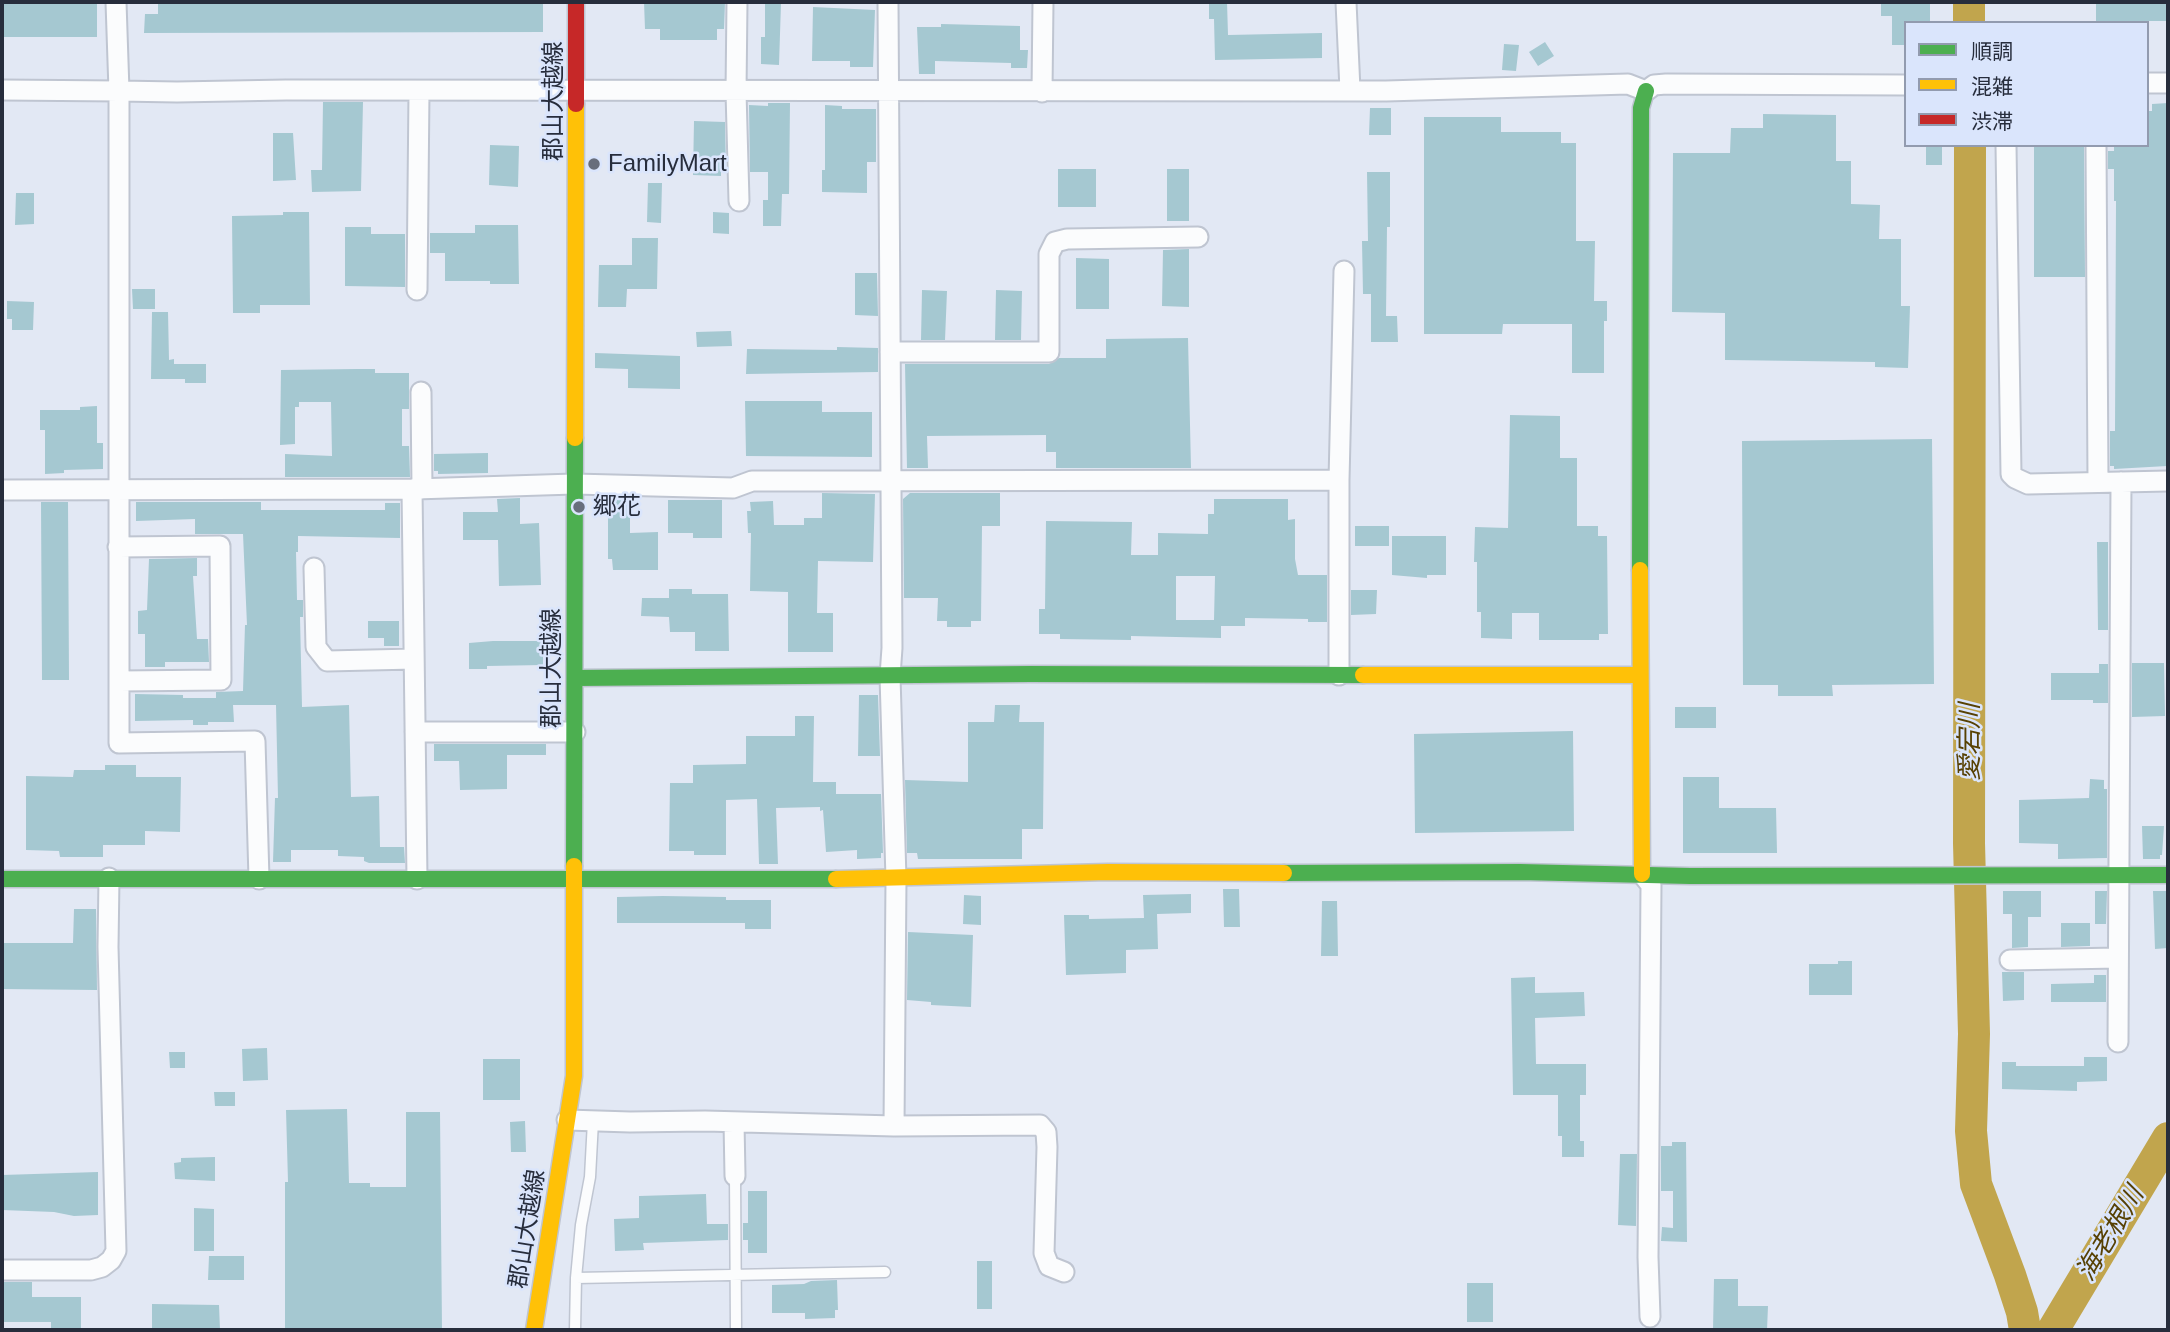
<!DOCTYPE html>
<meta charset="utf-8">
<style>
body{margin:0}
#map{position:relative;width:2170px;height:1332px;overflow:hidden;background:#e2e8f4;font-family:Helvetica,"Noto Sans JP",sans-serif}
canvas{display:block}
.frame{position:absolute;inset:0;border:4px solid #272d3c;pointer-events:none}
.legend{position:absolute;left:1904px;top:21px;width:245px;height:126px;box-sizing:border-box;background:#dae5fc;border:2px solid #929baf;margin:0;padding:9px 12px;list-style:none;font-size:21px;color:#272d3c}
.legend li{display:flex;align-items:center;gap:14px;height:35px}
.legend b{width:35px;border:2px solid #929baf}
</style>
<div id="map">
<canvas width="2170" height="1332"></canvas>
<div class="frame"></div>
<ul class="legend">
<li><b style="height:9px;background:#4caf50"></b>順調</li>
<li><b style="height:9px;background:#ffc107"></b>混雑</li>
<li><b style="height:9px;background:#c62828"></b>渋滞</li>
</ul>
</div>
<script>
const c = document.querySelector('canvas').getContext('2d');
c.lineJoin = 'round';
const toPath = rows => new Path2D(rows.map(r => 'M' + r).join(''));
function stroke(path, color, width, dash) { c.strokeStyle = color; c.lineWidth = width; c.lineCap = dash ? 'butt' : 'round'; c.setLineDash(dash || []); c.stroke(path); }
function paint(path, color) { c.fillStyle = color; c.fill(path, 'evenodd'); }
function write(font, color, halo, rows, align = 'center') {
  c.font = font + ' Helvetica,"Noto Sans JP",sans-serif'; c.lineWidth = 5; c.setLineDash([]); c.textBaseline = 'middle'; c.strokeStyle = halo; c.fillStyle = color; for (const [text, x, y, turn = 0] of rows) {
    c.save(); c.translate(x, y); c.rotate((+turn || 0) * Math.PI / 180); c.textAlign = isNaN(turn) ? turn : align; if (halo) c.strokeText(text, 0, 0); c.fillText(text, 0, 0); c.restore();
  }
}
stroke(toPath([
 [1969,2,1969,23],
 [1970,145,1969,843,1974,1034,1971,1131,1976,1184,2010,1275,2022,1312,2025,1330],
 [2053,1330,2168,1138]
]), '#c1a54d', 32);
paint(toPath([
 [2,2,97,2,97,37,2,37],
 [158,2,543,2,543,32,144,33,145,14,158,14],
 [644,2,725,2,724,29,717,29,717,40,660,40,660,29,645,29],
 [1209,2,1227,2,1228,35,1322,33,1322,58,1215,60,1214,19,1209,19],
 [1881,2,1930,2,1930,23,1906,23,1906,45,1892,45,1892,16,1881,16],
 [2096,2,2168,2,2168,21,2096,21],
 [765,3,781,3,779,65,761,64,761,37,765,37],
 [813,7,875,10,873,67,850,67,850,61,812,61],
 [941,24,1020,26,1020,50,1028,50,1027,68,1011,68,1011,63,935,61,935,74,919,74,917,27,941,27],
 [1545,42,1554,56,1538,66,1529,52],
 [1504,44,1519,45,1516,71,1502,70],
 [323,102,363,102,361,191,312,192,311,170,322,170],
 [768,103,790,103,789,194,782,194,781,226,763,226,763,200,768,200,768,172,750,172,749,105,768,106],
 [2168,103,2167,466,2114,469,2114,466,2110,466,2110,431,2115,431,2116,201,2114,201,2114,169,2108,169,2108,151,2114,151,2114,145,2149,145,2149,111,2152,111,2152,104],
 [825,105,842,106,842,109,876,109,876,162,867,162,867,193,822,192,822,170,825,170],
 [1370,108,1391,108,1391,135,1369,135],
 [1763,114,1836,115,1836,161,1851,161,1851,204,1880,205,1879,239,1901,239,1901,306,1910,306,1908,368,1875,367,1875,362,1725,360,1725,313,1672,312,1673,153,1730,153,1731,128,1763,128],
 [1424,117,1501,117,1501,132,1561,132,1561,143,1576,143,1576,241,1595,241,1594,301,1607,301,1607,321,1604,321,1604,373,1572,373,1572,324,1503,324,1502,334,1424,334],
 [694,121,725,122,726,172,721,172,721,176,693,175],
 [273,133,293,133,296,180,273,181],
 [490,145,519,146,518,187,489,185],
 [1926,145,1942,145,1942,165,1926,165],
 [2034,145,2084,145,2085,277,2034,277],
 [1058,169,1096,169,1096,207,1058,207],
 [1167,169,1189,169,1189,221,1167,221],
 [1367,172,1390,172,1390,227,1387,227,1386,316,1397,316,1398,342,1371,342,1371,294,1363,294,1362,241,1368,241],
 [648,183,662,183,661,223,647,222],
 [16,193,34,193,34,224,15,225],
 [283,212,309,212,310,305,260,305,260,313,233,313,232,216,283,215],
 [713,212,729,213,729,234,713,233],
 [475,225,518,225,519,284,490,284,490,281,445,281,445,253,430,253,430,233,475,233],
 [345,227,371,227,371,234,405,234,405,287,345,286],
 [632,238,658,238,657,289,627,289,626,307,598,307,599,265,632,265],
 [1189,249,1189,307,1162,306,1163,250],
 [1076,258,1109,259,1109,309,1076,309],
 [855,273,877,273,878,316,855,315],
 [132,289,155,289,155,309,133,309],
 [922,290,947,291,945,340,921,340],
 [996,290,1022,291,1021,340,995,340],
 [7,301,34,302,33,330,12,330,12,319,7,319],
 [152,312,168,312,169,360,174,359,174,364,206,364,206,383,185,383,185,379,151,379],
 [731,331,732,346,697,347,696,332],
 [1188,338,1191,468,1056,468,1056,452,1046,452,1046,435,927,436,928,468,907,468,905,364,1049,364,1059,358,1106,358,1106,339],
 [837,347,878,348,878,372,746,374,747,349,837,350],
 [595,353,680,356,680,389,628,388,628,369,595,368],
 [357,369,375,369,375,373,409,373,409,409,402,409,402,446,409,446,410,477,285,477,285,454,332,456,331,402,299,402,299,407,295,407,295,444,280,445,281,370],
 [745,401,822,401,822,412,872,412,872,457,746,456],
 [97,406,97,443,103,443,103,469,64,470,64,473,45,474,45,430,40,430,40,410,80,410,80,407],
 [1510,415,1560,416,1560,458,1577,458,1577,526,1598,526,1598,536,1607,536,1608,634,1599,634,1599,640,1539,640,1539,613,1512,613,1512,639,1481,638,1481,612,1477,612,1477,562,1474,562,1475,527,1508,528],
 [1932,439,1934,684,1832,685,1833,696,1778,696,1778,685,1743,685,1742,441],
 [488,453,488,473,438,474,438,471,434,471,434,454],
 [822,493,875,494,873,562,818,561,817,613,833,613,833,652,788,652,788,592,750,591,751,533,748,533,747,511,751,511,750,502,773,501,774,525,804,525,804,518,822,518],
 [910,493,1000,493,1000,526,982,526,981,621,971,621,971,627,947,627,947,621,937,621,938,598,904,598,903,499],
 [608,497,630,498,630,533,658,532,658,570,613,570,612,559,608,559],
 [520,498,520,524,539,523,541,585,499,586,498,540,463,540,463,512,498,512,497,499],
 [1214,499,1288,499,1288,520,1295,519,1295,559,1298,575,1327,575,1327,622,1308,622,1308,619,1245,618,1245,626,1221,626,1221,638,1131,636,1131,640,1060,639,1060,634,1039,634,1039,609,1045,609,1046,521,1132,522,1131,555,1158,555,1158,533,1208,534,1208,514,1214,514],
 [1176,576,1215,576,1214,620,1176,620],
 [668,500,722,500,722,538,693,538,693,533,668,533],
 [41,502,68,502,69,680,42,680],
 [136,502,261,502,261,510,385,510,385,503,400,503,400,538,298,536,298,552,296,552,297,600,303,600,303,617,300,617,302,707,349,705,351,797,379,796,380,847,404,847,405,863,369,863,364,861,364,857,338,856,338,850,291,850,291,862,273,862,275,798,278,798,276,705,233,705,234,722,208,722,208,725,193,725,193,720,135,721,135,694,183,695,183,698,216,698,216,692,243,691,245,625,247,625,243,534,195,534,195,519,136,521],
 [1355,526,1389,526,1389,546,1355,546],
 [1392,536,1446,536,1446,575,1427,575,1427,578,1392,575],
 [2097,542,2108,542,2108,630,2098,630],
 [197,558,197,576,193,576,197,639,208,639,209,662,165,662,165,667,145,667,145,634,138,634,138,611,147,610,149,559],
 [669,589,692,589,692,594,728,594,729,651,695,651,695,632,670,632,669,617,641,616,642,598,669,598],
 [1351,590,1377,590,1376,614,1351,615],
 [368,621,399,621,399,646,384,646,384,638,368,638],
 [493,641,543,641,543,665,487,666,487,669,469,669,469,643],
 [2132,663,2164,663,2165,716,2132,717],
 [2099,664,2108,664,2108,703,2093,703,2093,700,2051,700,2051,673,2099,673],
 [859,695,878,695,880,756,858,756],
 [995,705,1020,705,1019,722,1044,722,1043,829,1022,829,1022,859,918,859,917,853,907,853,905,780,968,782,968,722,994,722],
 [1675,707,1716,707,1716,728,1675,728],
 [795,716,814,716,813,782,836,782,836,794,881,794,883,853,881,853,881,858,857,859,857,850,826,852,823,810,820,811,820,807,776,808,778,864,759,864,757,799,726,800,726,855,694,855,694,851,669,851,670,783,693,783,693,765,746,764,746,736,795,736],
 [1573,731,1574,831,1415,833,1414,734],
 [434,744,546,744,546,755,507,755,507,789,460,790,459,761,434,761],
 [105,765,136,765,136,777,181,777,180,832,145,831,145,845,103,845,103,857,60,857,59,851,26,850,26,776,73,777,74,770,105,770],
 [1683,777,1719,777,1719,808,1776,808,1777,853,1683,853],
 [2090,779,2104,780,2104,789,2107,789,2107,858,2058,859,2058,844,2019,843,2019,800,2089,798],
 [2142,826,2164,826,2162,855,2160,855,2160,859,2143,859],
 [1223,889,1239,889,1240,927,1224,927],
 [2003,891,2041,891,2041,917,2028,917,2028,947,2012,948,2012,914,2003,914],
 [2095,891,2107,891,2106,924,2095,924],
 [2153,891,2168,891,2168,948,2155,949],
 [1191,894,1191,913,1157,914,1158,949,1126,950,1126,973,1066,975,1064,915,1089,915,1089,919,1144,918,1143,895],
 [964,895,981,896,981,925,963,924],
 [663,896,726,897,726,900,771,900,771,929,745,929,745,923,617,923,617,897],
 [1322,901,1337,901,1338,956,1321,956],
 [74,909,96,909,97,990,2,989,2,943,73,943],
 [2061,923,2090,923,2090,946,2061,947],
 [908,932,973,935,971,1007,931,1005,931,1002,907,1000],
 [1838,961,1852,961,1852,995,1809,995,1809,964,1838,964],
 [2002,972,2024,972,2024,1000,2003,1001],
 [2094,975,2106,975,2106,1002,2051,1002,2051,984,2094,983],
 [1535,977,1535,993,1584,992,1585,1016,1535,1018,1536,1064,1586,1064,1586,1095,1580,1095,1580,1141,1584,1141,1584,1157,1562,1157,1562,1136,1558,1136,1558,1095,1513,1095,1511,978],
 [267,1048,268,1080,243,1081,242,1049],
 [169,1052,185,1052,185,1068,170,1068],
 [2084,1057,2107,1057,2107,1081,2077,1082,2077,1091,2002,1089,2002,1062,2016,1062,2016,1066,2084,1066],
 [483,1059,520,1059,520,1100,483,1100],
 [214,1092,235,1092,235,1106,215,1106],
 [347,1109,349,1183,370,1183,370,1187,406,1187,406,1112,440,1112,442,1330,285,1330,285,1182,288,1182,286,1110],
 [525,1121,526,1152,511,1152,510,1122],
 [1672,1142,1686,1142,1687,1242,1661,1241,1662,1227,1673,1228,1673,1191,1661,1191,1661,1146,1672,1146],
 [1620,1154,1637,1154,1636,1226,1618,1225],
 [215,1157,215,1181,175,1179,174,1163,181,1162,181,1158],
 [98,1172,98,1215,74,1216,54,1212,2,1210,2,1175],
 [748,1191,767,1191,767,1253,748,1253,748,1240,743,1240,743,1223,748,1223],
 [706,1194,707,1224,728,1224,728,1240,643,1243,644,1250,615,1251,614,1219,639,1218,639,1196],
 [194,1208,214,1209,214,1251,194,1251],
 [209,1256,244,1256,244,1280,208,1280],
 [977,1261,992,1261,992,1309,977,1309],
 [1714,1279,1738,1279,1738,1306,1768,1306,1767,1330,1713,1330],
 [837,1280,838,1310,835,1310,835,1318,805,1319,805,1313,772,1313,772,1285,804,1284,811,1281],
 [2,1282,32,1282,32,1297,81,1297,81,1330,51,1330,51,1322,2,1322],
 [1467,1283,1493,1283,1493,1322,1467,1322],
 [152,1304,219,1305,220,1330,152,1330]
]), '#a5c8d1');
const lane = toPath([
 [735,1176,736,1330],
 [576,1278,885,1272],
 [575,1330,576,1278,581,1225,590,1177,593,1121]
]);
const street = toPath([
 [116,2,119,91,177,92,286,90,1386,91,1628,84,1646,91,1654,85,1666,84,1906,85],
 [737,2,736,92,739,201],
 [888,2,892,648,890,676,896,879,894,1126,1040,1125,1046,1132,1047,1147,1044,1253,1049,1266,1064,1272],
 [1346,2,1350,90],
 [2147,83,2168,83],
 [2,90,119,91,119,743,255,741,259,879],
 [1042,92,1043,2],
 [2006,145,2011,474,2015,478,2028,484,2168,481],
 [2096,145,2098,482],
 [417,290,419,92],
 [890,352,1049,352,1049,254,1055,242,1067,239,1198,237],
 [421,392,422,489],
 [412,489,417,879],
 [2,490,415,489,574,484,733,488,752,481,1339,480],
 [118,547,220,546,221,680,119,681],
 [314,568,316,647,327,661,414,659],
 [1339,675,1339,480,1344,271],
 [415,732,575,732],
 [1642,874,1651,885,1648,1257,1650,1317],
 [2010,960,2118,958],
 [2118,1042,2121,482],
 [567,1120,630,1122,705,1121,894,1126],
 [734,1122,735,1176],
 [2,1270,91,1270,102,1267,111,1260,116,1251,108,947,109,878]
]);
const fast = toPath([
 [1640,570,1641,108,1646,91],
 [576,678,1030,674,1363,675],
 [574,866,575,438],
 [1284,873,1520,872,1690,876,2168,875],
 [2,879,836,879]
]);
const slow = toPath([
 [575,438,576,104],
 [1640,570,1642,874],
 [1363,675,1639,675],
 [836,879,1108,872,1284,873],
 [534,1330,574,1076,574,866]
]);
const jam = toPath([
 [576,104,576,2]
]);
stroke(lane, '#bfc5d1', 13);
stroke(street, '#bfc5d1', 23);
stroke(fast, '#bfc5d1', 19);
stroke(slow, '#bfc5d1', 19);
stroke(jam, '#bfc5d1', 19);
stroke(lane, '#fbfcfd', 10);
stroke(street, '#fbfcfd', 19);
stroke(fast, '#4caf50', 16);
stroke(slow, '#ffc107', 16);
stroke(jam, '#c62828', 16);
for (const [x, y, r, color] of [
 [594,164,7,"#686e7c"],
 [579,507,7,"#686e7c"]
]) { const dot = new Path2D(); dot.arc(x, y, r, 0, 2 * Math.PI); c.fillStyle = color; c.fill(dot); stroke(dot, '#dae5fc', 2.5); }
write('24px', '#272d3c', '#dae5fc', [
 ["郡山大越線",554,101,-90],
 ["郡山大越線",552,668,-90],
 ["郡山大越線",528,1229,-81]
]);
write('24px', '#272d3c', '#dae5fc', [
 ["FamilyMart",608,164],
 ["郷花",593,507]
], 'left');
write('italic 26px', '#574103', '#dae5fc', [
 ["愛宕川",1971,742,-90],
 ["海老根川",2111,1234,-59]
]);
</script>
